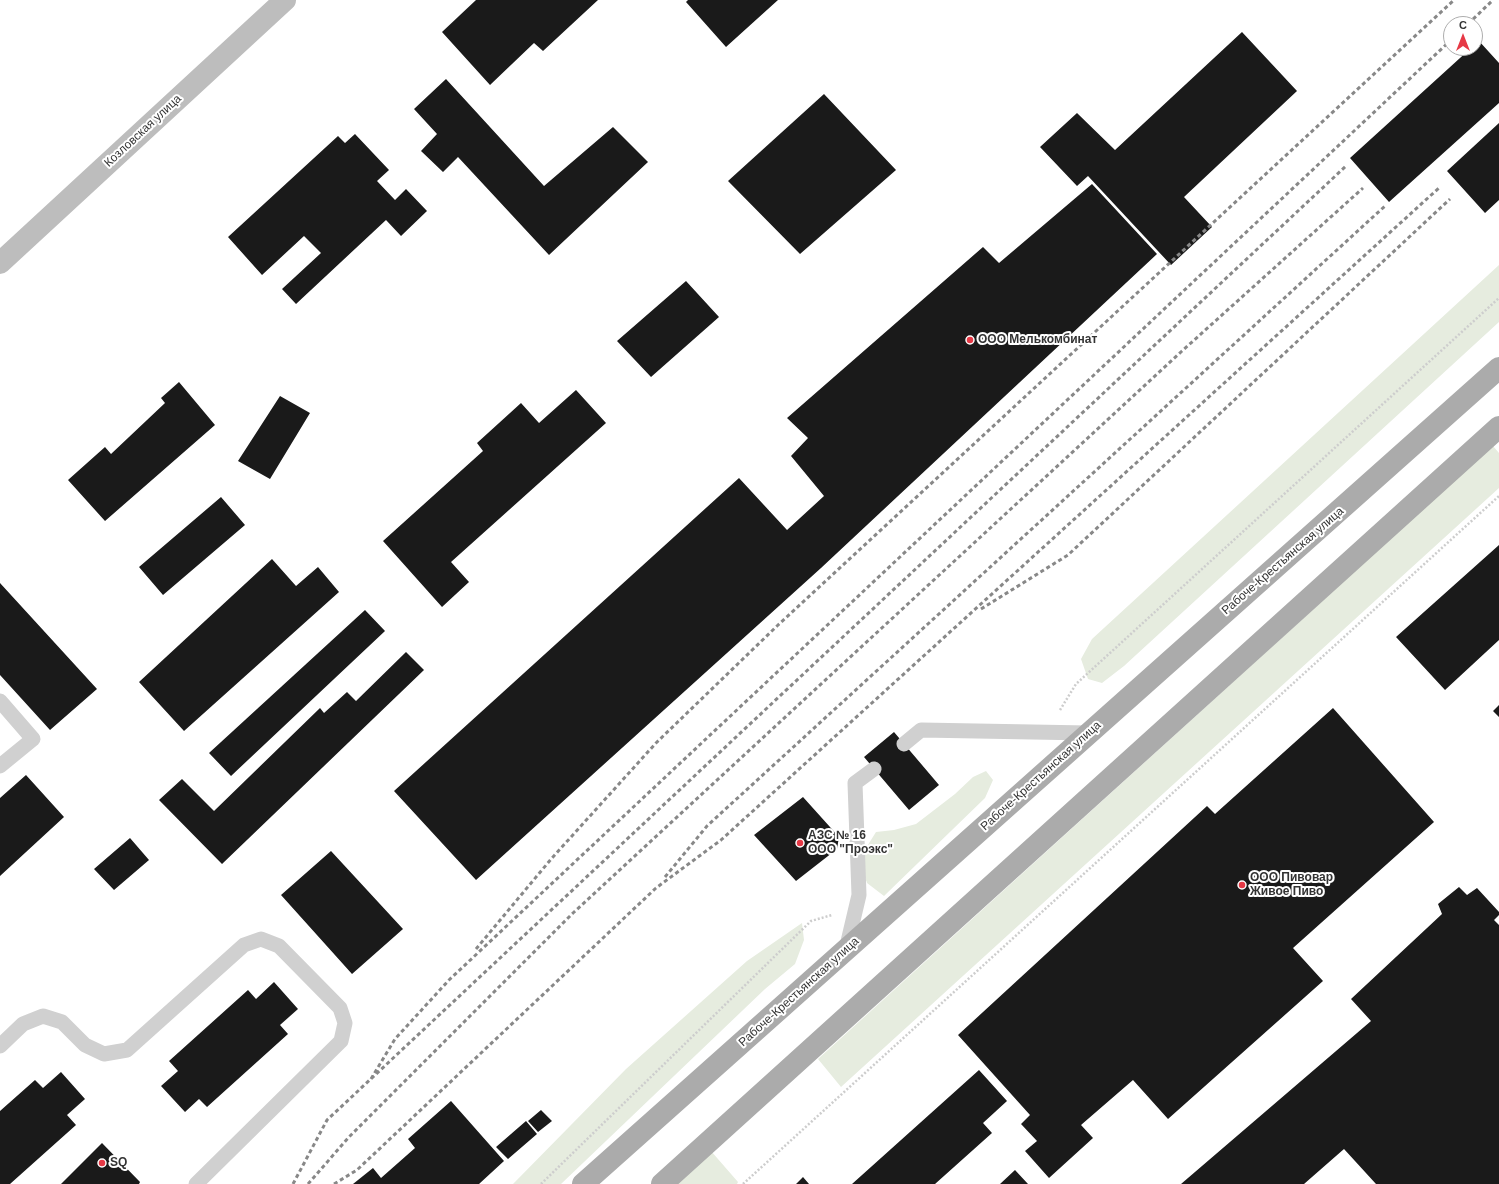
<!DOCTYPE html>
<meta charset="utf-8">
<style>
body{margin:0}
#map{position:relative;width:1499px;height:1184px;overflow:hidden;background:#fff;font-family:Helvetica,sans-serif}
canvas{display:block}
.north{position:absolute;left:1443px;top:16px;width:40px;height:40px;box-sizing:border-box;background:#fff;border:1px solid #adadad;border-radius:50%;rotate:0deg;font-size:11px;font-weight:700;line-height:16px;text-align:center;color:#333}
.north::after{content:'';display:block;margin:auto;width:14px;height:18px;background:#e63946;clip-path:polygon(50% 0,100% 100%,50% 72%,0 100%)}
</style>
<div id="map">
<canvas width="1499" height="1184"></canvas>
<div class="north">С</div>
</div>
<script>
const c = document.querySelector('canvas').getContext('2d');
c.lineJoin = 'round';
function paint(path, color) { c.fillStyle = color; c.fill(path, 'evenodd'); }
const toPath = rows => new Path2D(rows.map(r => 'M' + r).join(''));
function stroke(path, color, width, dash) { c.strokeStyle = color; c.lineWidth = width; c.lineCap = dash ? 'butt' : 'round'; c.setLineDash(dash || []); c.stroke(path); }
function write(font, color, halo, rows, align = 'center') {
  c.font = font + ' Helvetica,sans-serif'; c.lineWidth = 4; c.setLineDash([]); c.textBaseline = 'middle'; c.strokeStyle = halo; c.fillStyle = color; for (const [text, x, y, turn = 0] of rows) {
    c.save(); c.translate(x, y); c.rotate((+turn || 0) * Math.PI / 180); c.textAlign = isNaN(turn) ? turn : align; if (halo) c.strokeText(text, 0, 0); c.fillText(text, 0, 0); c.restore();
  }
}
paint(toPath([
 [1499,265,1499,322,1124,666,1102,683,1088,679,1081,659,1092,639],
 [1493,446,1499,453,1499,488,841,1087,818,1059],
 [986,771,993,780,985,798,884,896,867,883,862,869,866,848,876,832,894,830,916,824,955,794,973,777],
 [802,923,804,940,795,964,765,989,561,1184,513,1184,626,1069,747,961],
 [711,1151,738,1182,737,1184,673,1184]
]), '#e6ecdf');
paint(toPath([
 [476,0,598,0,543,51,534,43,490,85,442,32],
 [688,0,778,0,726,47,686,2],
 [1242,32,1297,91,1184,197,1212,227,1171,265,1088,176,1077,186,1040,147,1077,113,1115,150],
 [1479,41,1499,63,1499,103,1389,202,1350,158,1471,48,1475,48,1475,45],
 [446,79,544,186,613,127,648,162,549,255,458,157,443,172,421,151,437,134,414,109],
 [824,94,896,170,800,254,728,181],
 [1499,123,1499,200,1485,213,1447,171],
 [355,134,389,170,377,181,395,200,406,189,427,211,401,236,386,220,296,304,282,289,321,253,304,236,262,275,228,237,338,136,345,143],
 [1092,184,1157,254,821,568,476,880,394,791,739,478,787,530,824,496,791,456,808,438,787,418,983,247,999,263],
 [686,281,719,317,651,377,617,341],
 [179,382,215,425,105,521,68,480,105,447,111,454,165,403,161,398],
 [576,390,606,423,451,562,469,582,442,607,383,541,483,451,477,443,521,403,539,423],
 [280,396,310,413,270,479,238,461],
 [221,497,245,525,163,595,139,567],
 [1499,545,1499,640,1445,690,1396,637],
 [272,559,296,586,318,567,339,592,184,731,139,682],
 [0,583,97,689,50,730,0,675],
 [365,610,385,631,231,776,209,753],
 [406,652,424,670,222,864,159,800,182,779,214,811,320,708,324,713,347,692,356,701],
 [1499,705,1499,717,1493,711],
 [1333,708,1434,822,1293,948,1323,981,1168,1119,1133,1080,1081,1125,1093,1138,1049,1178,1025,1151,1037,1141,1021,1124,1030,1115,958,1035,1207,806,1215,814],
 [894,732,939,785,909,810,864,757],
 [26,775,64,817,0,876,0,798],
 [803,797,839,837,837,849,796,881,754,835],
 [130,838,149,860,114,890,94,869],
 [331,851,403,929,352,974,281,895],
 [1459,887,1467,895,1477,888,1499,912,1499,915,1494,920,1499,925,1499,1184,1376,1184,1344,1149,1304,1184,1181,1184,1371,1021,1351,999,1442,914,1438,904],
 [274,982,298,1009,280,1025,288,1034,207,1107,199,1099,185,1112,161,1086,178,1071,169,1061,248,990,256,999],
 [979,1070,1007,1101,983,1123,992,1133,935,1184,852,1184],
 [61,1072,85,1099,67,1115,76,1125,10,1184,0,1184,0,1111,35,1080,43,1088],
 [451,1101,504,1161,479,1184,353,1184,373,1168,381,1178,415,1148,408,1139],
 [541,1110,552,1121,538,1132,528,1121],
 [526,1121,537,1134,508,1159,496,1147],
 [102,1143,140,1182,139,1184,61,1184],
 [1015,1170,1028,1184,1000,1184],
 [803,1177,809,1184,796,1184]
]), '#1a1a1a');
stroke(toPath([
 [1060,710,1076,684,1499,298],
 [541,1184,811,921,832,915],
 [743,1184,1499,496]
]), '#cdcdcd', 2.5, [2, 2]);
stroke(toPath([
 [0,701,33,739,0,766],
 [904,744,921,730,1088,733],
 [846,950,859,895,855,783,874,769],
 [0,1046,23,1024,43,1016,62,1022,85,1045,104,1054,127,1050,244,945,261,939,279,946,340,1008,345,1023,341,1041,196,1184]
]), '#d0d0d0', 15);
stroke(toPath([
 [0,263,285,0]
]), '#bdbdbd', 22);
stroke(toPath([
 [583,1184,1499,368],
 [662,1184,1499,427]
]), '#ababab', 22);
stroke(toPath([
 [1468,24,1493,0],
 [981,609,1068,555,1450,199],
 [665,877,707,826,1385,206],
 [476,949,552,858,656,743,777,626,1454,0],
 [371,1079,395,1039,449,980,1451,40],
 [293,1184,327,1120,1346,166],
 [308,1184,349,1137,573,913,1182,351,1363,188],
 [334,1184,357,1170,656,888,721,840,1440,187]
]), '#888', 3, [4, 3]);
for (const [x, y, r, color] of [
 [970,340,4,"#e63946"],
 [800,843,4,"#e63946"],
 [1242,885,4,"#e63946"],
 [102,1163,4,"#e63946"]
]) { const dot = new Path2D(); dot.arc(x, y, r, 0, 2 * Math.PI); c.fillStyle = color; c.fill(dot); stroke(dot, '#fff', 1.5); }
write('12px', '#333', '#fff', [
 ["Козловская улица",143,131,-43],
 ["Рабоче-Крестьянская улица",1283,561,-41],
 ["Рабоче-Крестьянская улица",1041,776,-42],
 ["Рабоче-Крестьянская улица",799,992,-42]
]);
write('bold 12px', '#333', '#fff', [
 ["ООО Мелькомбинат",978,340],
 ["АЗС № 16",808,836],
 ["ООО \"Проэкс\"",808,850],
 ["ООО Пивовар",1250,878],
 ["Живое Пиво",1250,892],
 ["SQ",110,1163]
], 'left');
</script>
